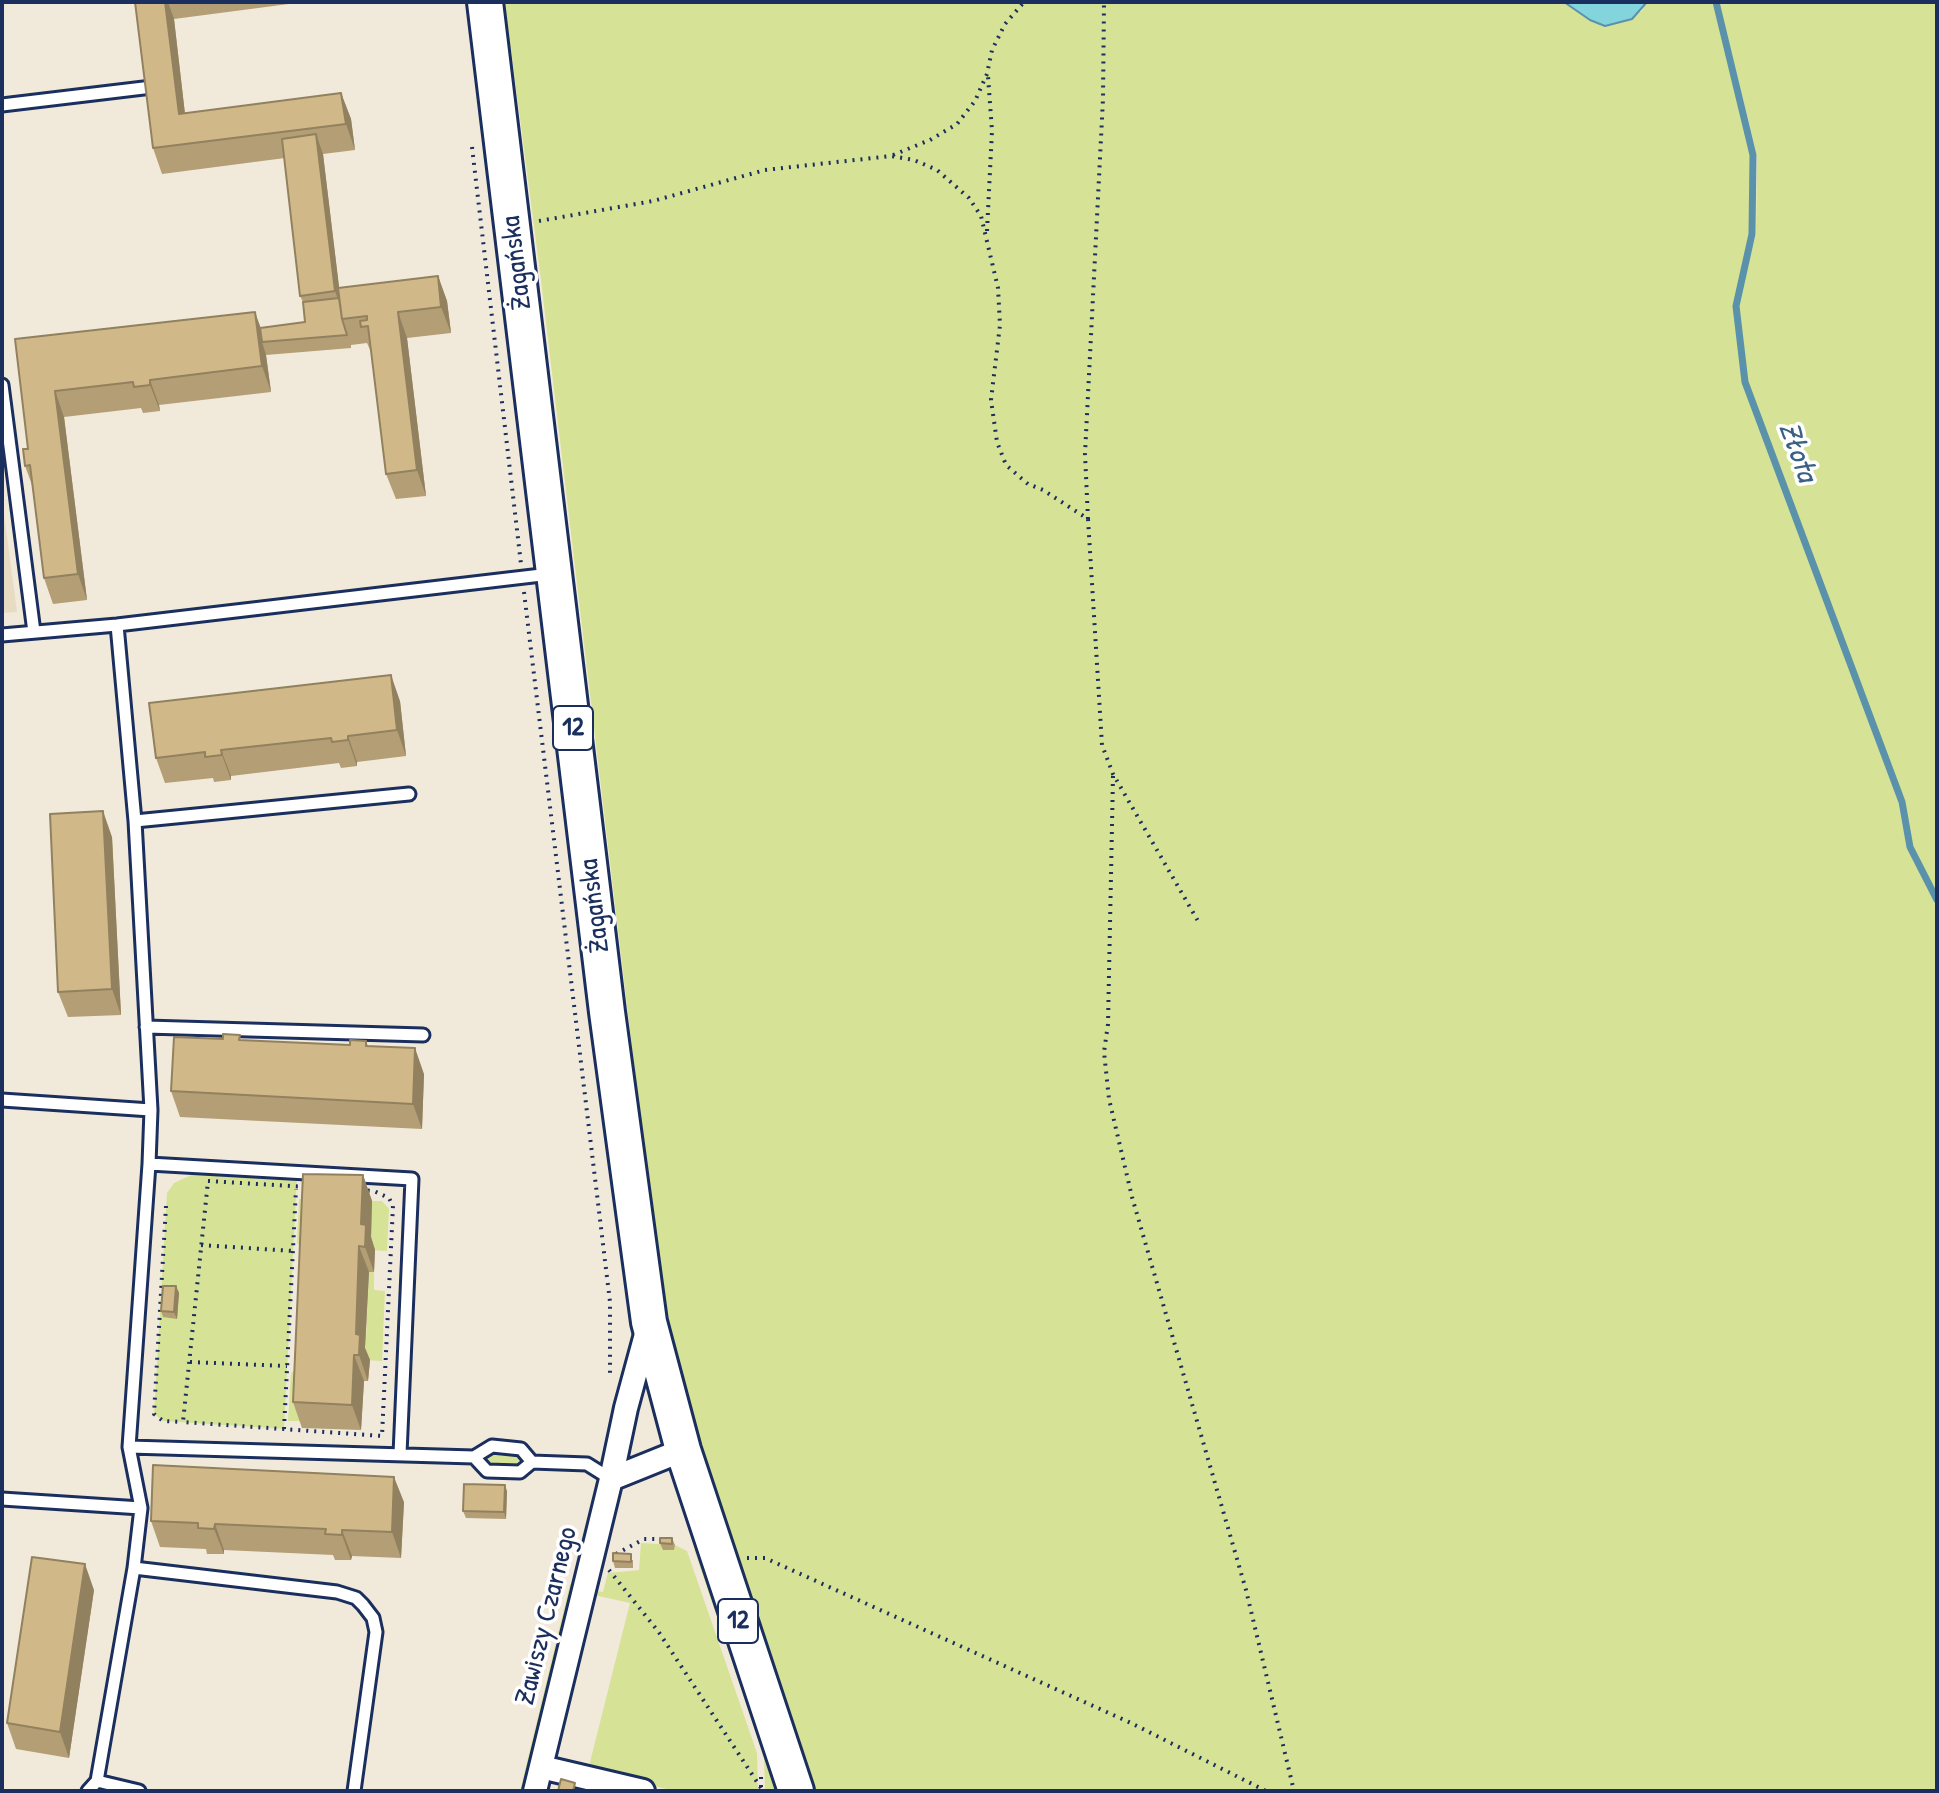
<!DOCTYPE html>
<meta charset="utf-8">
<style>
body{margin:0}
#map{position:relative;width:1939px;height:1793px;overflow:hidden;background:#f1eadb;font-family:"Patrick Hand",sans-serif}
canvas{display:block}
.frame{position:absolute;inset:0;border:4px solid #1b2f5e;pointer-events:none}
</style>
<div id="map">
<canvas width="1939" height="1793"></canvas>
<div class="frame"></div>
</div>
<script>
const c = document.querySelector('canvas').getContext('2d');
c.lineJoin = 'round';
function paint(path, color) { c.fillStyle = color; c.fill(path, 'evenodd'); }
const toPath = rows => new Path2D(rows.map(r => 'M' + r).join(''));
function stroke(path, color, width, dash) { c.strokeStyle = color; c.lineWidth = width; c.lineCap = dash ? 'butt' : 'round'; c.setLineDash(dash || []); c.stroke(path); }
function write(font, color, halo, rows, align = 'center') {
  c.font = font + ' "Patrick Hand",sans-serif'; c.lineWidth = 7; c.setLineDash([]); c.textBaseline = 'middle'; c.strokeStyle = halo; c.fillStyle = color; for (const [text, x, y, turn = 0] of rows) {
    c.save(); c.translate(x, y); c.rotate((+turn || 0) * Math.PI / 180); c.textAlign = isNaN(turn) ? turn : align; if (halo) c.strokeText(text, 0, 0); c.fillText(text, 0, 0); c.restore();
  }
}
paint(toPath([
 [2,499,17,612,2,613]
]), '#e7dbc2');
paint(toPath([
 [499,2,1564,2,1569,6,1641,12,1647,2,1714,2,1751,155,1751,234,1734,304,1743,384,1898,801,1907,848,1937,906,1937,1791,816,1791,731,1542,680,1377,662,1301,541,280,511,49,505,50],
 [1719,2,1937,2,1937,895,1912,847,1904,801,1748,382,1738,306,1756,234,1757,156],
 [200,1171,297,1177,284,1429,163,1421,154,1414,167,1193,174,1183],
 [299,1199,312,1199,302,1421,288,1421,291,1373,297,1368,303,1248,297,1243],
 [372,1201,382,1201,389,1209,387,1251,370,1250],
 [369,1272,374,1272,374,1290,385,1291,382,1361,365,1360],
 [491,1454,517,1455,525,1461,516,1466,490,1464,482,1458],
 [641,1543,675,1545,687,1551,757,1753,758,1791,675,1791,588,1770,630,1603,594,1595,596,1591,603,1592,608,1573,639,1570],
 [694,1549,702,1557,785,1791,765,1791,764,1756],
 [570,1584,576,1585,525,1791,520,1791]
]), '#d6e295');
const water = toPath([
 [1564,2,1647,2,1632,19,1605,26,1590,20,1564,2]
]);
paint(water, '#83d4dd');
stroke(water, '#5992aa', 2);
stroke(toPath([
 [1716,2,1753,155,1752,234,1736,306,1745,382,1902,802,1910,847,1937,900]
]), '#5992aa', 7);
const lane = toPath([
 [2,105,152,87],
 [2,385,34,632],
 [117,625,135,821,151,1110,149,1164],
 [2,635,117,625,550,574],
 [135,821,409,794],
 [146,1027,423,1035],
 [2,1100,151,1110],
 [129,1447,474,1457,492,1446,521,1449,532,1462],
 [474,1457,487,1471,520,1472,532,1462,587,1464,611,1479],
 [2,1499,141,1508],
 [134,1568,337,1592,356,1598,363,1605,373,1618,376,1632,354,1791],
 [97,1781,139,1791],
 [88,1791,97,1781,134,1568,141,1508,129,1447,149,1164,412,1179,400,1454]
]);
const street = toPath([
 [611,1479,626,1408,648,1327],
 [541,1767,643,1791],
 [535,1791,611,1479,683,1450]
]);
const primary = toPath([
 [485,2,607,1012,649,1322,683,1450,796,1791]
]);
stroke(lane, '#1b2f5e', 17);
stroke(street, '#1b2f5e', 28);
stroke(primary, '#1b2f5e', 40);
stroke(toPath([
 [472,147,521,564],
 [893,155,930,140,957,124,975,101,987,74,992,50,1005,24,1024,2],
 [539,221,653,201,765,170,891,156,914,160,937,170,969,198,981,216,998,288,1000,325,991,400,997,442,1006,465,1028,484,1043,490,1088,519,1102,745,1113,774,1198,921],
 [987,231,992,131,988,76],
 [1088,519,1085,454,1103,99,1104,2],
 [524,592,610,1302,610,1378],
 [1113,776,1108,1024,1104,1052,1109,1099,1132,1197,1246,1590,1294,1791],
 [208,1181,374,1191,389,1198,393,1206,382,1436,183,1422,208,1181],
 [166,1206,154,1414,163,1421,183,1422],
 [201,1245,293,1251],
 [190,1362,287,1366],
 [284,1429,296,1189],
 [616,1554,644,1539,663,1539],
 [747,1558,765,1558,1131,1723,1266,1791],
 [609,1570,658,1631,761,1788],
 [761,1777,761,1791]
]), '#1b2f5e', 4, [2, 6]);
stroke(lane, '#fff', 11);
stroke(street, '#fff', 22);
stroke(primary, '#fff', 34);
paint(toPath([
 [135,2,304,2,174,19,185,114,341,93,351,119,355,150,323,154,339,288,438,276,447,301,451,333,407,338,426,496,396,499,386,474,371,352,367,343,351,345,351,348,266,355,271,392,159,405,160,411,143,413,141,408,64,417,87,600,53,604,44,578,32,485,25,466,28,449,15,339,261,328,305,322,303,302,300,296,285,158,162,174,153,148],
 [400,701,406,756,357,762,357,766,341,768,339,763,231,776,231,780,214,782,213,778,165,783,156,758],
 [112,837,121,1015,68,1017,58,992],
 [241,1040,350,1045,366,1041,368,1046,424,1074,422,1129,180,1117,171,1091],
 [363,1175,372,1201,371,1237,375,1250,374,1272,369,1272,365,1348,370,1360,368,1381,364,1381,361,1430,302,1428,293,1402],
 [176,1286,179,1293,177,1319,163,1317,161,1311],
 [507,1491,506,1519,466,1518,463,1511],
 [404,1502,401,1558,352,1556,351,1560,335,1560,333,1555,224,1550,224,1554,207,1554,206,1549,160,1547,151,1521],
 [672,1538,675,1545,674,1550,663,1550,660,1543],
 [633,1560,633,1568,615,1568,613,1561],
 [94,1590,69,1758,16,1749,7,1723]
]), '#b49e75');
paint(toPath([
 [165,2,168,2,174,19,188,140,179,114],
 [341,93,351,119,355,150,346,124],
 [316,134,323,154,342,311,335,291],
 [438,276,447,301,451,333,441,307],
 [255,312,264,337,262,342,266,355,271,392,262,366],
 [398,312,407,338,426,496,417,470],
 [150,380,159,405,160,411,150,385],
 [55,391,64,417,87,600,78,574],
 [391,675,400,701,406,756,397,730],
 [348,736,357,762,357,766,348,740],
 [221,750,231,776,231,780,222,755],
 [103,811,112,837,121,1015,112,989],
 [415,1048,424,1074,422,1129,413,1104],
 [363,1175,372,1201,371,1237,375,1250,374,1272,365,1247,361,1224],
 [359,1246,369,1272,365,1348,370,1360,368,1381,359,1355,356,1334],
 [176,1286,179,1293,177,1319,174,1312],
 [354,1355,364,1381,361,1430,352,1405],
 [394,1477,404,1502,401,1558,392,1532],
 [505,1485,507,1491,506,1519,504,1512],
 [215,1524,224,1550,224,1554,214,1529],
 [342,1530,352,1556,351,1560,342,1535],
 [85,1564,94,1590,69,1758,60,1732]
]), '#92815f');
const building = toPath([
 [135,2,165,2,179,114,341,93,346,124,153,148,135,2],
 [316,134,335,291,300,296,282,139,316,134],
 [438,276,441,307,398,312,417,470,386,474,368,326,361,327,360,321,367,320,367,316,342,319,338,288,438,276],
 [339,298,342,319,347,335,262,342,260,328,305,322,303,302,339,298],
 [255,312,262,366,150,380,150,385,134,387,133,382,55,391,78,574,44,578,30,465,25,466,23,449,28,449,15,339,255,312],
 [391,675,397,730,348,736,348,740,332,742,331,738,221,750,222,755,205,757,205,752,156,758,149,703,391,675],
 [103,811,112,989,58,992,50,814,103,811],
 [223,1034,240,1035,239,1040,350,1045,350,1040,366,1041,366,1046,415,1048,413,1104,171,1091,174,1037,223,1039,223,1034],
 [303,1174,363,1175,361,1224,366,1225,365,1247,359,1246,356,1334,360,1335,359,1355,354,1355,352,1405,293,1402,303,1174],
 [163,1286,176,1286,174,1312,161,1311,163,1286],
 [153,1465,394,1477,392,1532,342,1530,342,1535,325,1534,326,1529,215,1524,214,1529,198,1528,198,1523,151,1521,153,1465],
 [464,1484,505,1485,504,1512,463,1511,464,1484],
 [660,1538,672,1538,672,1544,660,1543,660,1538],
 [613,1553,631,1554,631,1562,613,1561,613,1553],
 [32,1557,85,1564,60,1732,7,1723,32,1557],
 [561,1779,575,1783,573,1791,558,1791,561,1779]
]);
paint(building, '#d1b888');
stroke(building, '#92815f', 2);
for (const [x, y, w] of [
 [573,728,40],
 [738,1621,40]
]) { const box = new Path2D(); box.roundRect(x - w / 2, y - 22, w, 44, 6); c.fillStyle = '#fff'; c.fill(box); stroke(box, '#1b2f5e', 2); }
write('bold 26px', '#1b2f5e', null, [
 ["12",573,728],
 ["12",738,1621]
]);
write('28px', '#1b2f5e', '#fff', [
 ["Żagańska",517,263,-97],
 ["Żagańska",595,906,-97],
 ["Zawiszy Czarnego",547,1616,-76]
]);
write('italic 30px', '#3a6184', '#fff', [
 ["Złota",1797,452,70]
]);
</script>
